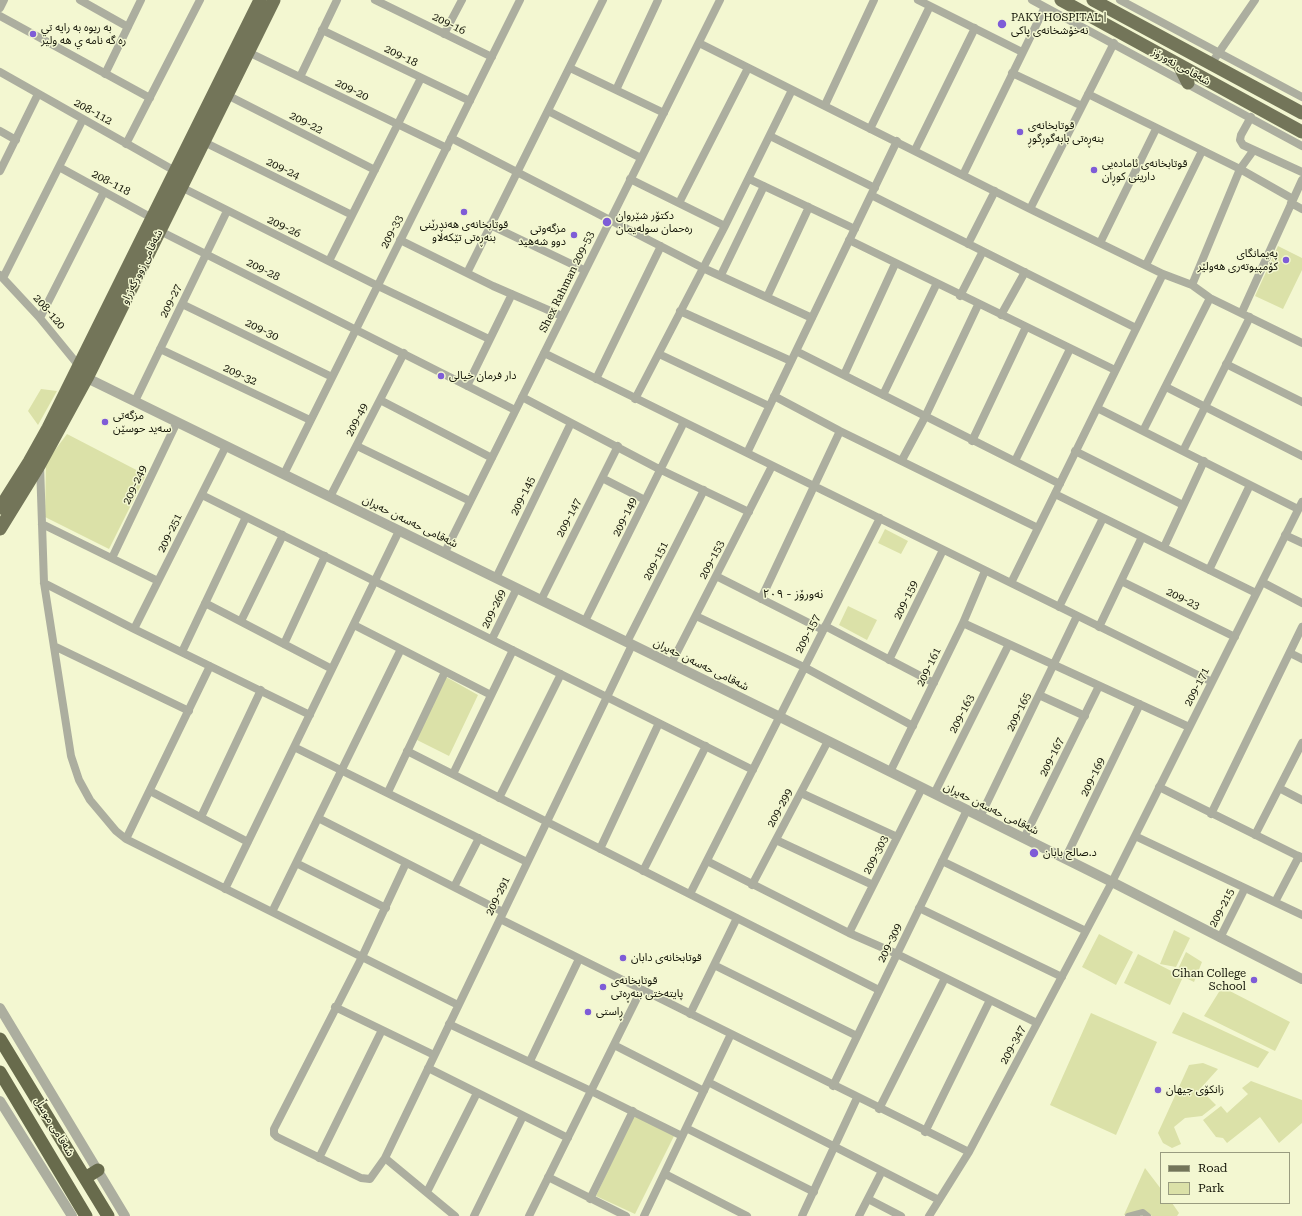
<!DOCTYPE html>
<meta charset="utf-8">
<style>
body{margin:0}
#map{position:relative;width:1302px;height:1216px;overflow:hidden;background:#f3f7d1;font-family:"Roboto Serif",serif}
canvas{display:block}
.legend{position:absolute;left:1160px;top:1152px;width:130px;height:52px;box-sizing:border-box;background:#f3f7d1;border:1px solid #999c80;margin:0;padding:5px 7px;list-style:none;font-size:12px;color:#131407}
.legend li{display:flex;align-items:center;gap:8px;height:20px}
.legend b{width:20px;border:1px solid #999c80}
</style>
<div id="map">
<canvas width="1302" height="1216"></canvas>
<ul class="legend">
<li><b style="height:5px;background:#737559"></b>Road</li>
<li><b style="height:11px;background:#dbe1a8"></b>Park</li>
</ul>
</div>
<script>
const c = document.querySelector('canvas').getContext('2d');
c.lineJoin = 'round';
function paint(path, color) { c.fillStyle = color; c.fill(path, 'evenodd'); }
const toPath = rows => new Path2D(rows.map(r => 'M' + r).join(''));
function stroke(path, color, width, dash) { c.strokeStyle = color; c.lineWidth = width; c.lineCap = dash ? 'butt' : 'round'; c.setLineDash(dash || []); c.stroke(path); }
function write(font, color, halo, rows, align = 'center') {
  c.font = font + ' "Roboto Serif","Noto Sans Arabic",serif'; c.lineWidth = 3; c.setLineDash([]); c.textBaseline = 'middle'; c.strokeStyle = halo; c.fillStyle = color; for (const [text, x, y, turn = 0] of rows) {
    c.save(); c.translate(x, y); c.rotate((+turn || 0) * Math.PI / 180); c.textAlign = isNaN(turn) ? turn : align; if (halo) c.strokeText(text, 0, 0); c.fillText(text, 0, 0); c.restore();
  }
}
paint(toPath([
 [1278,246,1302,258,1302,270,1283,309,1255,296],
 [41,389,57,391,38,425,28,411],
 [67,434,146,475,109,549,45,517,46,462],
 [885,529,908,541,901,554,878,543],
 [848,606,877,620,867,640,839,625],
 [446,677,478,695,449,756,415,739],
 [1174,930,1190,938,1176,967,1160,964],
 [1099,934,1133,952,1116,985,1082,967],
 [1186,952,1202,962,1194,982,1186,978,1178,969],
 [1138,954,1183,977,1170,1005,1124,983],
 [1222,987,1290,1022,1275,1051,1204,1016],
 [1183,1012,1269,1052,1258,1068,1172,1033],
 [1091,1013,1157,1042,1116,1135,1050,1105],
 [1203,1063,1218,1069,1200,1089,1216,1105,1202,1116,1185,1118,1174,1127,1181,1144,1172,1148,1163,1143,1158,1133,1189,1065],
 [1251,1081,1302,1100,1302,1123,1279,1143,1260,1117,1227,1143,1223,1138,1216,1137,1203,1120,1221,1106,1227,1113,1248,1094,1242,1088],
 [634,1114,675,1134,635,1214,596,1196],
 [1145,1168,1161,1189,1161,1203,1172,1203,1179,1213,1177,1216,1152,1216,1144,1210,1124,1215]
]), '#dbe1a8');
stroke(toPath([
 [1128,1216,1143,1212,1148,1216]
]), '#acae9f', 6);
stroke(toPath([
 [80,0,128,27],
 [375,0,492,57],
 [918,0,1022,52],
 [1032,0,1302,146],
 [1120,0,1302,97],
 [0,8,4,0],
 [0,16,150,98],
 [322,30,470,101],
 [444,34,462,0],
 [699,43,1030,209,1163,274,1192,285,1210,298,1302,343],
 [248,52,447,148],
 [1211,64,1255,0],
 [570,68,664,113],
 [0,72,175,171],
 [1012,73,1082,106],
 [105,74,141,0],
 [300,77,337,0],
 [616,90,658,0],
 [1088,94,1240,169,1293,199],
 [227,95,375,170],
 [825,105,874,0],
 [548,111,641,158],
 [1251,117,1241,135,1240,140,1243,145,1302,172],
 [870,129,930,6],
 [0,131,16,140],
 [770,136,875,188],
 [451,138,703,268,812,318],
 [204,142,352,215],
 [126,144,200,0],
 [915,150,975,28],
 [59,167,152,218],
 [0,171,38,94],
 [963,175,1045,7],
 [630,179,725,226],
 [749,179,855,229],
 [181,187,378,286,489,339],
 [871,195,1136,328],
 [679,203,748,68],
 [1291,203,1302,209],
 [1030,209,1114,43],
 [490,225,584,270],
 [160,231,515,410],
 [400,240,493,286,562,316],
 [849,240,1115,370],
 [1100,243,1156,129],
 [968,244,995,191],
 [329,261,421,78],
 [1146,265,1202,151],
 [467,273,603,0],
 [0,275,39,317,79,366],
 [721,275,764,186],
 [3,278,83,119],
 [1192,285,1240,169,1253,151],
 [960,296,982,253],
 [767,297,809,207],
 [182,304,332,377],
 [680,311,791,361],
 [1242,312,1302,180],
 [1001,315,1025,272],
 [40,318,104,192],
 [160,349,310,420],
 [796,351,1060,484],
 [544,353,1212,682],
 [659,354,769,406],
 [1226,364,1302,402],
 [844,375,895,264],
 [596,379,661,246],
 [467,386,512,294],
 [1166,387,1302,456],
 [883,395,937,283],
 [774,396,840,431,1038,528],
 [522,397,659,469,749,512],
 [635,399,725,226,792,90],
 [380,400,492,458],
 [135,401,227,211],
 [1097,408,1298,509],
 [1143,431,1210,298],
 [972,441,1026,327],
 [357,446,470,501],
 [1075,451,1183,505],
 [1183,451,1250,317],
 [747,453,897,141],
 [902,460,925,417,978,305],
 [1015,461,1070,349],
 [40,465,44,583,71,756,79,780,90,800,116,831,126,839,458,1005],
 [284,474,520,0],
 [602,478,645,500],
 [1055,494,1256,593],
 [202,495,753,770],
 [330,497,404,353],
 [42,524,158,581],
 [1285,535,1302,543],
 [1164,547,1204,461],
 [445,552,720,0],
 [112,558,177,422],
 [1209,570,1250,485],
 [716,576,823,630],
 [496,578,571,423],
 [1121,581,1235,637],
 [1262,582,1302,603],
 [44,583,134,629,310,715],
 [1011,583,1163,274],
 [761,599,840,431],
 [541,600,618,446],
 [205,603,332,669],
 [1059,607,1103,518],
 [696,616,804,667,913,726],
 [241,621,283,535],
 [585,621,684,422],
 [963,623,1189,727],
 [354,625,491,695],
 [825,626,934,683],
 [1099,627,1142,537],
 [134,629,226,446],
 [492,639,517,588],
 [627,642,704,490],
 [284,644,325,556],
 [54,646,189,711],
 [182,652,246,517],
 [1290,653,1302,659],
 [889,660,943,550],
 [671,664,772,466],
 [1039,695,1085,716],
 [294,747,527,862],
 [407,751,879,990],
 [890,772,963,623,985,571],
 [453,774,513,650],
 [1159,787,1302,858],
 [1279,788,1302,800],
 [150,791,248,842],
 [388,792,445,672],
 [801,793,897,837],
 [934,794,1009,644],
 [499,798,561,674],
 [1211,814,1302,627],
 [201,817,261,690],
 [980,817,1077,616],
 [318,818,503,912],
 [1255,835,1302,743],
 [1135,836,1302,915],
 [1024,838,1099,686],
 [126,839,210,666],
 [776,840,873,885],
 [600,849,659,723],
 [1065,859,1140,704],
 [707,861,849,933,897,954,1037,1023],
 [942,861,1086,931],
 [296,863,386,908],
 [406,863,362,957,274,1129,274,1134,277,1137,361,1178,370,1179,385,1158,632,645],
 [643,871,706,746],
 [752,885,828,741],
 [454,887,479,838],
 [225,889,399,531],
 [690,894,880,518],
 [1275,902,1299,856],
 [919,908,1062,977],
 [272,912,401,649],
 [500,919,969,1152],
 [849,933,922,788],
 [1220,938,1245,888],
 [714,965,857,1036],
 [335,1007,434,1055],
 [690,1014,737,918],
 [449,1024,591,1091,682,1136],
 [614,1045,704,1091],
 [530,1061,579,959],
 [428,1068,568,1138],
 [708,1082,939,1200],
 [833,1086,967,810],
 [879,1109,945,978],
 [686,1128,814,1192],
 [925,1132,990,1000],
 [319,1158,382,1030],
 [385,1158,455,1216],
 [665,1174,747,1216],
 [548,1177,626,1216],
 [427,1192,477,1093],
 [590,1199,633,1111],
 [868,1199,901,1216],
 [474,1216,523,1116],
 [529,1216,641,990],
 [644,1216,731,1034],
 [802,1216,857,1098],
 [859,1216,882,1171],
 [929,1216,969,1152,1112,882,1302,502]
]), '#acae9f', 8);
stroke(toPath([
 [87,378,778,716,1112,882,1302,979],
 [0,1008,125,1216],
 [0,1101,72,1216]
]), '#acae9f', 10);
stroke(toPath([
 [1061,0,1302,132],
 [1093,0,1302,113],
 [1180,67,1188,83],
 [0,508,29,462,48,428,260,0],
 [0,529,40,464,87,378,274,0]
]), '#737559', 13);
stroke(toPath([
 [0,1039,108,1216],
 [0,1072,86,1216],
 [85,1178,98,1170]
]), '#686b4c', 13);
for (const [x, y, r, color] of [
 [1002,24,5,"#7e5cd7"],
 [33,34,4,"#7e5cd7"],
 [1020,132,4,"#7e5cd7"],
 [1094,170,4,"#7e5cd7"],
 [464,212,4,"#7e5cd7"],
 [607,222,5,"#7e5cd7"],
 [574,235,4,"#7e5cd7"],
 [1286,260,4,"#7e5cd7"],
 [441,376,4,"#7e5cd7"],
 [105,422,4,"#7e5cd7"],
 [1034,853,5,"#7e5cd7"],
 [623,958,4,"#7e5cd7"],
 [1254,980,4,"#7e5cd7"],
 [603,987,4,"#7e5cd7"],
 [588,1012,4,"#7e5cd7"],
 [1158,1090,4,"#7e5cd7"]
]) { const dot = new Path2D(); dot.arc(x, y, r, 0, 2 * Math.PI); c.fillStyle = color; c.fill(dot); stroke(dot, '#f3f7d1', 1.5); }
write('11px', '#131407', '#f3f7d1', [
 ["PAKY HOSPITAL |",1011,18],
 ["نەخۆشخانەی پاکی",1011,31],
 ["به ريوه به رايه تي",41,28],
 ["ره گه نامه ي هه ولير",41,41],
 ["قوتابخانەی",1028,126],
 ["بنەڕەتی بابەگوڕگوڕ",1028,139],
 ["قوتابخانەی ئامادەیی",1102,164],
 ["دارینی کوڕان",1102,177],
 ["دکتۆر شێروان",616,216],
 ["رەحمان سولەیمان",616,229],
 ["قوتابخانەی هەندرێنی",464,225,"center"],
 ["بنەڕەتی تێکەڵاو",464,238,"center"],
 ["مزگەوتی",566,229,"right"],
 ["دوو شەهید",566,242,"right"],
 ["پەیمانگای",1278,254,"right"],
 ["کۆمپیوتەری هەولێر",1278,267,"right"],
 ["دار فرمان خیالی",449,376],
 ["مزگەتی",113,416],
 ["سەید حوسێن",113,429],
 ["د.صالح بابان",1043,853],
 ["قوتابخانەی دابان",631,958],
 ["Cihan College",1246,974,"right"],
 ["School",1246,987,"right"],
 ["قوتابخانەی",611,981],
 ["پایتەختی بنەڕەتی",611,994],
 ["ڕاستی",596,1012],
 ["زانکۆی جیھان",1166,1090]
], 'left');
write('11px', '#131407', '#f3f7d1', [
 ["209-16",449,24,26],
 ["209-18",401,56,26],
 ["شەقامی نەورۆز",1181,67,29],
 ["209-20",352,90,26],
 ["208-112",93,112,29],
 ["209-22",306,123,27],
 ["209-24",283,169,26],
 ["208-118",111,183,28],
 ["209-26",284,227,26],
 ["209-33",392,232,-63],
 ["شەقامی زوورگەزراو",142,267,-64],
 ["209-28",263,270,27],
 ["Shex Rahman 209-53",567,282,-64],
 ["209-27",171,301,-64],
 ["208-120",49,312,49],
 ["209-30",262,330,26],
 ["209-32",240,375,25],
 ["209-49",357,420,-63],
 ["209-249",135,485,-65],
 ["209-145",523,496,-64],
 ["209-149",625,517,-64],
 ["209-147",569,518,-63],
 ["شەقامی حەسەن حەیران",410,522,26],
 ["209-251",170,533,-64],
 ["209-153",712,560,-63],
 ["209-151",656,561,-63],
 ["209-23",1183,599,26],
 ["209-159",906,600,-64],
 ["209-269",494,609,-64],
 ["209-157",808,634,-63],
 ["شەقامی حەسەن حەیران",701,665,26],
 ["209-161",929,667,-64],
 ["209-171",1197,687,-63],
 ["209-165",1019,712,-64],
 ["209-163",962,714,-63],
 ["209-167",1052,757,-64],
 ["209-169",1093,777,-64],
 ["209-299",780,808,-62],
 ["شەقامی حەسەن حەیران",991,809,26],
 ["209-303",876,855,-63],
 ["209-291",498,896,-64],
 ["209-215",1222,908,-63],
 ["209-309",890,943,-64],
 ["209-347",1013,1045,-62],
 ["شەقامی موسڵ",54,1127,59]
]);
write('12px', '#131407', '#f3f7d1', [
 ["نەورۆز - ٢٠٩",793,594]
]);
</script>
